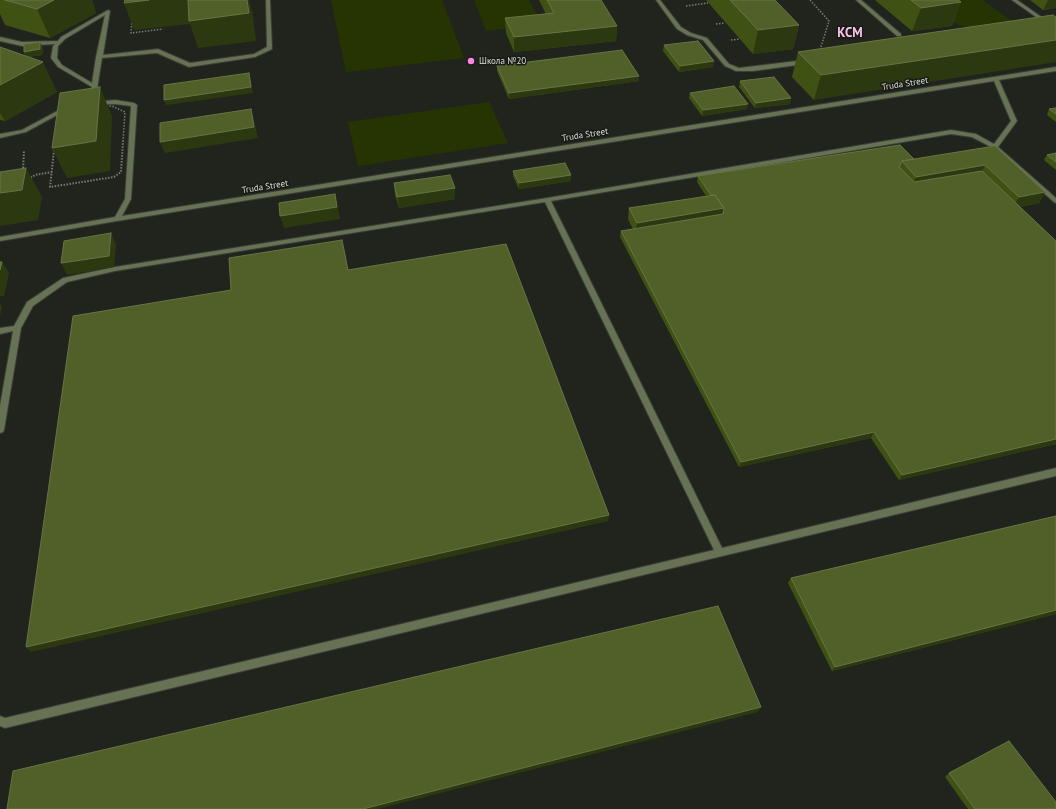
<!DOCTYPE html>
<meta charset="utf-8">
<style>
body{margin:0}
canvas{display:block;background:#21241d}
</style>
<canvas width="1056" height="809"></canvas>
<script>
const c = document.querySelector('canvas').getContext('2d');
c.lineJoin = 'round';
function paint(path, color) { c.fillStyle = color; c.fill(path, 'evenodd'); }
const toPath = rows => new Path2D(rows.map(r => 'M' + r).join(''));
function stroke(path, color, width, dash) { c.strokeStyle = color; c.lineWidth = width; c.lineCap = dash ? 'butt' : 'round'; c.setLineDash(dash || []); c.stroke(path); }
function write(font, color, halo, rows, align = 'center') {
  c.font = font + ' "PT Sans",sans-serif'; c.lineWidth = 3; c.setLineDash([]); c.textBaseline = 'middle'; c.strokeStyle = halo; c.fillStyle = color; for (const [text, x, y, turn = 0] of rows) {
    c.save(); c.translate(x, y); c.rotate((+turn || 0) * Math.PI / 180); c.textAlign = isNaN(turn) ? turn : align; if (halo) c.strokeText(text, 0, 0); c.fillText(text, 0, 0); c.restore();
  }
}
paint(toPath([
 [331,0,442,0,464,58,346,72],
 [474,0,529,0,542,24,486,31],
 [926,0,982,0,1017,25,983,31,958,25],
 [489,102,508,143,358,166,348,122]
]), '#253400');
const service = toPath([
 [266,0,270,0,272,49,255,57,189,67,157,53,102,58,97,89,94,91,91,89,92,87,58,67,51,58,53,46,55,44,22,46,0,41,0,37,22,42,58,41,61,37,108,10,110,11,103,55,158,49,190,63,254,54,267,47,266,0],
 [105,15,96,57,92,83,62,65,57,58,58,46,65,39,105,15],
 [656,0,660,0,681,27,691,33,707,38,729,64,739,68,805,60,808,62,805,64,753,71,736,71,725,66,703,40,687,35,677,29,656,0],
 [856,0,861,0,901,34,901,36,897,36,856,0],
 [1012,0,1017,0,1050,23,1046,24,1012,0],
 [1056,67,1056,71,999,80,1017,121,998,147,1056,198,1056,203,1054,202,993,148,972,137,951,134,551,201,722,548,1056,468,1056,476,5,728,0,726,0,716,5,718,714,550,545,202,115,271,67,282,33,306,21,328,4,430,3,432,0,433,0,406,13,331,0,334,0,328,14,326,27,302,63,278,115,267,547,198,951,130,976,134,994,144,1011,121,994,81,117,221,0,241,0,237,115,217,125,199,131,106,115,104,96,105,93,103,94,102,115,100,134,103,137,105,131,199,122,216,1056,67],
 [63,108,68,109,26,132,0,138,0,134,22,130,63,108]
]);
stroke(service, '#3b3e38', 2);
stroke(toPath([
 [810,0,829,21,820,50],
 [686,6,708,3],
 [132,20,131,33,163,29],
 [716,24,725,23],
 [731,40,740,39],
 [55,142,57,119,71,111,112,106,125,112,123,142]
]), '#787a74', 1.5, [1.5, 1.5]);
stroke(toPath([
 [55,141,50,187,114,177,121,172,123,141],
 [23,171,24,150],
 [28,179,35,175,52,172]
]), '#787a74', 2, [1.5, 1.5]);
paint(service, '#667253');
paint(toPath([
 [0,0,92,0,96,13,50,38,5,25,0,14],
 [539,0,601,0,617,26,616,41,514,52,506,33,505,18,546,14],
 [706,0,775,0,799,25,793,49,753,54],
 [875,0,958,0,961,2,952,26,912,31],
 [1030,0,1056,0,1056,8,1043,10],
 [1053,15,814,100,792,77,798,52],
 [664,45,713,67,679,72,663,51],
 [0,47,26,56,24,52,43,47,42,55,28,57,57,92,5,121,0,120],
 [497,66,639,76,639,81,509,99,497,71],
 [740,81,790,104,755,108,739,87],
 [690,93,747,109,702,116,689,98],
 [1056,108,1056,122,1047,115,1049,109],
 [995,146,1045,192,1039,203,1020,207,1056,241,1056,444,899,480,871,438,739,467,620,237,621,231,633,229,628,219,629,208,706,196,697,182,698,176,914,159],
 [1056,153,1056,170,1044,160,1047,155],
 [513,171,571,175,571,181,519,189,513,176],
 [394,183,455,188,455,199,399,208,395,195],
 [1056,516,1056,614,832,671,788,583,791,578],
 [949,773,1056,809,968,809,945,777]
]), '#405114');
paint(toPath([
 [54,0,92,0,96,13,50,38,37,9],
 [149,0,249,0,253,16,256,41,198,48,190,24,134,30,124,3],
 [1048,0,1056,0,1056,8,1043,10],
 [961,2,952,26,912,31,921,8],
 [799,25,793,49,753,54,758,30],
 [617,26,616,41,514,52,514,37],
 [1056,40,1056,62,814,100,821,75],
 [40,42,43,47,42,55,26,57,24,52],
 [714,61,713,67,679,72,680,66],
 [43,62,57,92,5,121,0,113,0,85],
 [249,73,253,93,166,105,164,100],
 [639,76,639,81,509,99,509,93],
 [100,87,112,116,110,171,67,178,52,148],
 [791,98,790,104,755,108,756,103],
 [748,104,747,109,702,116,703,110],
 [251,109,254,120,258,138,165,153,160,142],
 [985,165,979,177,911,188,916,177],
 [26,168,42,197,38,220,0,226,0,193],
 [571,175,571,181,519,189,519,183],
 [455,188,455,199,399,208,397,197],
 [1045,192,1039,203,1012,209,1019,197],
 [335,194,340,219,284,228,280,216],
 [724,208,721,219,636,234,637,223],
 [111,233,116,245,114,267,67,275,61,263],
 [2,262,9,273,4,296,0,296,0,270],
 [0,304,2,307,0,316],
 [874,432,871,438,739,467,741,462],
 [1056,439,1056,444,899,480,902,475],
 [609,515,608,521,31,652,26,647],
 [1056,610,1056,614,832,671,835,667],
 [761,707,758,712,378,809,363,809]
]), '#2c380f');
const building = toPath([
 [5,0,54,0,37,9,5,0],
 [125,0,149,0,124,3,125,0],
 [188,0,247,0,249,13,189,21,188,0],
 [547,0,601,0,617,26,514,37,505,18,554,13,547,0],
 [730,0,775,0,799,25,758,30,730,0],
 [911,0,958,0,961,2,921,8,911,0],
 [1053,15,1056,17,1056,40,821,75,798,52,1053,15],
 [698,41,714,61,680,66,664,45,698,41],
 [40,42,40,49,24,52,24,44,40,42],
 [0,47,43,62,0,85,0,47],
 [622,50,639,76,509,93,497,66,622,50],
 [249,73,251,87,164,100,164,85,249,73],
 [774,77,791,98,756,103,740,81,774,77],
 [734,86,748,104,703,110,690,93,734,86],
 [100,87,96,141,52,148,60,93,100,87],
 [1056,108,1056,114,1049,109,1056,108],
 [251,109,254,127,160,142,160,123,251,109],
 [900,145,914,159,902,161,899,167,914,182,982,171,1056,241,1056,439,902,475,874,432,741,462,621,231,723,214,724,208,715,195,711,195,698,176,900,145],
 [995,146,1045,192,1019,197,985,165,916,177,902,161,995,146],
 [1056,153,1056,162,1047,155,1056,153],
 [565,163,571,175,519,183,513,171,565,163],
 [26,168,22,190,0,193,0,172,26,168],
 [450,175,455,188,397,197,394,183,450,175],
 [335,194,337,207,280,216,279,203,335,194],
 [715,195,724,208,637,223,629,208,715,195],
 [111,233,109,256,61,263,64,241,111,233],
 [342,240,348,270,506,244,609,515,26,647,73,316,231,290,229,258,342,240],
 [0,262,2,262,0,270,0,262],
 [1056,516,1056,610,835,667,791,578,1056,516],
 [718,606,761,707,363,809,7,809,13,771,718,606],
 [1009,741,1056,802,1056,809,975,809,949,773,1009,741]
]);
paint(building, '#516029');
stroke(building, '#677445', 1);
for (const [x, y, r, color] of [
 [471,61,4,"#fc86e4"]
]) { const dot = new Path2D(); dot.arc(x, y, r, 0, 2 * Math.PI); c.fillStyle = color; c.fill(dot); stroke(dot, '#181a14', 1.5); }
write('9px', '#dedfdb', '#181a14', [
 ["Школа №20",479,61]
], 'left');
write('9px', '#dedfdb', '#181a14', [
 ["Truda Street",905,84,-9],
 ["Truda Street",585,135,-9],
 ["Truda Street",265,187,-9]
]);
write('bold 13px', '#fac5ed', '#181a14', [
 ["КСМ",850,33]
]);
</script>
